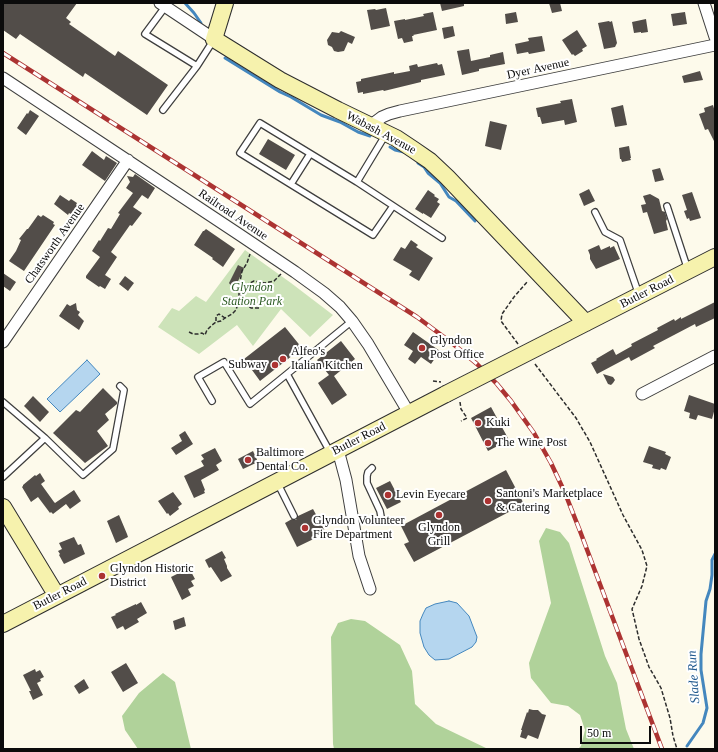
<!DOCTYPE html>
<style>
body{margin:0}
#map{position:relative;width:718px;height:752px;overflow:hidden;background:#fdfaeb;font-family:Georgia,serif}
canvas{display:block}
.frame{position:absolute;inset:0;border:4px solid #0b0b0b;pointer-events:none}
.scale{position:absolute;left:580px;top:726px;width:71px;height:18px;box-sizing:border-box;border:2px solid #0b0b0b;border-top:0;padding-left:5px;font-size:12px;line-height:14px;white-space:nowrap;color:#0b0b0b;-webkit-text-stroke:3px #fff;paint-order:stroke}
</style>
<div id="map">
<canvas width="718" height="752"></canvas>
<div class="frame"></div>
<div class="scale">50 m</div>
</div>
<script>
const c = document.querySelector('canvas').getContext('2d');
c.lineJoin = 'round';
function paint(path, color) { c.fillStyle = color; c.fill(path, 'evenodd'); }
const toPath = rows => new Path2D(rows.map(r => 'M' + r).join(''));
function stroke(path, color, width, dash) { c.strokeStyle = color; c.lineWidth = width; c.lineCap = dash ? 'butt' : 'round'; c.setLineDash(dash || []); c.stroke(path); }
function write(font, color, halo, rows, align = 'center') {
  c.font = font + ' Georgia,serif'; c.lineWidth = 4; c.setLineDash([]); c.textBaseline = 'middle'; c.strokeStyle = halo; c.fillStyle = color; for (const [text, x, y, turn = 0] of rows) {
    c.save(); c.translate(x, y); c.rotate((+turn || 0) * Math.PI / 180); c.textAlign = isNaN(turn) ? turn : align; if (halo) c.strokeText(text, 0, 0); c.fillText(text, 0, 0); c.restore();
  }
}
paint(toPath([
 [245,250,291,283,333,315,310,337,281,309,253,346,237,325,199,354,158,327,172,308,179,311,196,296,206,302]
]), '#cde3b9');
paint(toPath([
 [546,528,560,532,569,543,605,656,617,683,626,729,634,749,578,749,581,746,585,730,580,715,568,706,551,703,531,678,529,663,551,603,539,541],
 [351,619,365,621,400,645,412,671,415,704,436,724,488,749,334,749,333,744,331,637,338,623],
 [163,673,175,682,191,749,138,749,125,730,122,716,139,693]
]), '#b0d29a');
const water = toPath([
 [87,360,100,374,60,412,47,399,87,360],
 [449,601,457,603,469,616,477,637,476,642,472,647,449,659,435,660,429,655,424,647,420,633,420,621,423,614,426,608,435,604,449,601]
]);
paint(water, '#b5d6ef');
stroke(water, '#4487be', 1);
stroke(toPath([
 [185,3,194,13,201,23],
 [225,58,280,92,291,97,321,115,340,122,358,132,370,136],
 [390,147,395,150,404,152],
 [418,163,424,167,428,173,440,183,449,197,456,201,475,221],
 [687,746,703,723,707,708,701,670,701,654,706,601,710,589,712,575,712,560,715,554]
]), '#4487be', 3);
paint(toPath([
 [3,3,77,3,66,18,71,22,69,24,115,56,118,51,168,85,147,115,85,73,83,77,20,34,16,39,3,30],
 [440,3,464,3,464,6,442,11],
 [549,3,560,3,562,11,552,13],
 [386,8,390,26,371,30,367,10,375,9,376,10],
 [433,12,437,30,413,35,414,36,412,36,413,41,404,43,402,38,398,39,394,21,405,19,405,20,424,16,423,14],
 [516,12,518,22,506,24,505,14],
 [685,12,687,24,673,26,671,14],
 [646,19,648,32,641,33,641,32,634,33,632,22],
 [609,21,610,22,612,21,617,43,615,47,604,49,598,23],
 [453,26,455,36,444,39,442,28],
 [577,30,587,46,582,49,583,51,575,56,573,54,572,55,562,40],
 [341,31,355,37,352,44,348,42,344,51,338,52,334,51,332,47,328,45,327,40,332,32,339,33],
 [542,36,545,51,529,54,528,52,517,54,515,44,529,41,528,38],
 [469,49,471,61,490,57,490,55,503,52,505,64,479,69,479,71,462,75,457,51],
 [437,63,438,65,442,64,445,75,421,80,421,82,384,91,383,90,363,94,363,92,358,93,356,82,361,81,361,79,394,72,394,74,410,71,409,66,417,64,418,67],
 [700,71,703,80,684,83,682,76],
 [572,99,577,122,565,125,564,120,542,124,540,117,538,117,536,108,561,103,560,101],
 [623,105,627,125,615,127,611,108],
 [713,105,715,112,715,143,708,129,705,130,699,114,705,112,704,108],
 [30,110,39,116,26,135,17,128,27,113,28,114],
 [490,121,507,125,501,150,485,146],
 [268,139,295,155,286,170,259,154],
 [629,146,631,158,630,158,631,160,622,162,621,159,620,159,619,148],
 [92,151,104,160,106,156,117,163,105,181,82,165],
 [660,168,664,180,655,182,652,170],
 [135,174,155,188,148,199,142,195,133,207,142,213,132,226,130,225,111,252,117,257,105,275,111,279,105,289,100,286,99,287,86,278,86,276,100,257,92,251,99,240,100,241,108,228,111,229,120,214,118,213,133,193,126,188,130,182,127,176,133,177],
 [589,189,595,201,584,206,579,194],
 [428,190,435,195,434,196,439,199,437,202,440,204,431,218,423,213,423,214,415,209],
 [692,192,701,218,690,221,689,218,687,219,684,211,687,210,682,195],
 [650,194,659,199,662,211,665,212,667,219,666,221,668,230,654,234,647,212,643,213,641,205,646,204,643,196],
 [60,195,69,201,71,199,77,203,76,205,79,207,72,215,69,213,68,215,54,204],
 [38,215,41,217,43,215,54,222,53,224,55,225,24,271,9,261,16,251,21,240,19,239,27,229,28,229],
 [206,229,235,249,223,267,212,259,213,258,194,245,203,231,204,231],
 [411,240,418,245,416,247,433,258,419,281,409,275,412,271,393,260,401,247,405,249],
 [599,245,601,250,610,246,610,248,614,246,620,259,596,269,590,259,590,255,588,250],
 [238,265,244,268,234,290,229,283],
 [3,273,16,282,10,291,3,286],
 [125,276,134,283,128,291,119,284],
 [715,302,715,318,696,327,695,324,653,346,655,348,631,361,629,357,597,374,591,363,597,360,596,359,613,349,616,355,632,346,631,344,658,330,657,328,674,319,675,321,681,317,681,319],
 [76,303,77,310,80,312,78,315,84,321,79,330,59,316,67,304,70,306],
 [285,327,302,348,260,381,244,359],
 [413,332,440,351,431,364,421,357,415,364,408,359,413,351,404,345],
 [341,341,355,359,334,376,347,395,332,405,318,383,329,375,317,360],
 [603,374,613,377,615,380,613,383,611,385,608,384],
 [103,388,117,402,117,404,105,414,109,420,97,431,108,446,85,463,53,433,76,410,80,412],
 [689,395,715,404,715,408,712,419,698,415,696,420,689,418,690,413,684,411],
 [33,396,49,412,40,422,24,406],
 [491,407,509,440,488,451,471,418],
 [185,431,193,444,176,455,171,448,182,441,179,435],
 [649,446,666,452,665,454,671,457,666,470,661,468,660,470,652,468,653,465,643,462],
 [215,448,222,461,216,465,219,470,201,480,205,490,204,491,205,493,194,498,184,476,204,466,201,461,204,459,201,455],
 [253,451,258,462,243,469,238,459],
 [506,470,524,504,414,562,404,544,409,542,401,526],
 [40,473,45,481,41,484,54,502,55,503,74,490,81,501,70,509,66,504,53,514,51,512,50,513,38,497,31,502,22,487,23,486,23,485,35,475,36,476],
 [390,481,401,502,387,509,376,488],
 [173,492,182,504,178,507,179,509,170,516,168,513,167,514,158,501],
 [313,509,326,533,297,547,285,523,292,519,296,520,298,516],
 [119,515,127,534,128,537,116,543,107,521],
 [74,537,78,545,81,544,85,554,64,564,59,555,60,554,58,551,62,549,59,543],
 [222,551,226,558,224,559,227,566,227,568,232,576,221,582,211,567,209,568,205,560],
 [189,568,195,579,191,581,194,586,188,589,191,595,182,600,171,577],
 [141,602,147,613,137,619,139,622,125,630,123,626,117,629,111,617,116,615,115,614,136,604,136,605],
 [184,617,186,626,175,630,173,621],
 [126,663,138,683,123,692,111,672],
 [35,669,36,672,40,670,44,677,40,679,41,681,37,683,43,695,33,700,29,691,31,691,23,675],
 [84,679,89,688,79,694,74,686],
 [529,709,533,710,538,710,542,714,546,715,538,739,528,735,526,739,520,737,522,730,521,730,527,712,528,713]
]), '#524d49');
const lane = toPath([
 [165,7,145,34,197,66],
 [163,110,197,66,213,41],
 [386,134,357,182,442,238],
 [357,182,260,123,240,153,373,235,393,206],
 [291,184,310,154],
 [667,206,688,270],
 [595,212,605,232,620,240,639,295],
 [287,374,352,321],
 [212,401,198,377,224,362,250,404,287,374,330,452],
 [3,402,45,438,83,475,113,449,124,390,120,386],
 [372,468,368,472,367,476,367,483,380,511,382,522],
 [3,477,45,438],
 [277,482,294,516]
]);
const street = toPath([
 [160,3,214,39],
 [704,3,715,37],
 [3,78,240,235,295,272,324,293,340,307,352,321,368,344,409,413],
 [370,126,382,117,389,114,400,111,715,45],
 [3,342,128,160],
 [642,394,715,356],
 [338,450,346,480,359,556,370,589]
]);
const secondary = toPath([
 [225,3,214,39,259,67,280,80,338,110,396,138,414,150,430,161,447,177,586,323],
 [556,338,715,257],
 [3,507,57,596],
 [3,624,446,394]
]);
stroke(lane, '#3e3e3e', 8);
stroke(street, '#3e3e3e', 13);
stroke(secondary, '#2d2d2d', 18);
stroke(toPath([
 [259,308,251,308,248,306,244,302,242,299,241,293,242,289,246,285,254,281,265,283,274,281,281,274],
 [216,321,216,316,219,314,225,318],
 [189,332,193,334,198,334,202,333,205,335,207,330,212,325,216,322,221,321,225,318,232,314,236,310,239,300,239,287,242,271,247,263,250,254],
 [518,344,501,321,502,314,514,297,528,281],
 [535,364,576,418,590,442,623,515,642,550,647,566,642,586,632,609,639,639,649,667,661,688,670,718,673,736,677,749],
 [433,381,441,382],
 [460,402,461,409,467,418,461,421]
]), '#2d2d2d', 1.5, [4, 2]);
stroke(lane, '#fff', 5.5);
stroke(street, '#fff', 11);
stroke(secondary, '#f6f2ad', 16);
const rail = toPath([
 [3,53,417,317,452,343,477,364,497,384,511,401,534,433,551,463,565,493,580,531,662,749]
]);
stroke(rail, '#ac3332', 4.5);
stroke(rail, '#fff', 3, [9]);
const secondaryBridge = toPath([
 [446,394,556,338]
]);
stroke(secondaryBridge, '#2d2d2d', 18, []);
stroke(secondaryBridge, '#f6f2ad', 16);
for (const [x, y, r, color] of [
 [422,348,4,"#ac3332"],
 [283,359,4,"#ac3332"],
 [275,365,4,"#ac3332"],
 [478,423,4,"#ac3332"],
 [488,443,4,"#ac3332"],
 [248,460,4,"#ac3332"],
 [388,495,4,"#ac3332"],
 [488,501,4,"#ac3332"],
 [439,515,4,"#ac3332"],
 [305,528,4,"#ac3332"],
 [102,576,4,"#ac3332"]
]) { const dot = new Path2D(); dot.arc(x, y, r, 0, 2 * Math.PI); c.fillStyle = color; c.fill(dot); stroke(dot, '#fff', 1.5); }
write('12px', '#0b0b0b', '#fff', [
 ["Dyer Avenue",538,69,-12],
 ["Wabash Avenue",381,133,28],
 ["Railroad Avenue",233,215,34],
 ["Chatsworth Avenue",55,244,-55],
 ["Butler Road",647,292,-27],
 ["Butler Road",359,439,-27],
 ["Butler Road",60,594,-27]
]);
write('italic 12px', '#2c5b23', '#fff', [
 ["Glyndon",252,288],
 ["Station Park",252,302]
]);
write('12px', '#0b0b0b', '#fff', [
 ["Glyndon",430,341],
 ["Post Office",430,355],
 ["Alfeo's",291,352],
 ["Italian Kitchen",291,366],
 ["Subway",267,365,"right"],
 ["Kuki",486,423],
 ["The Wine Post",496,443],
 ["Baltimore",256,453],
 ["Dental Co.",256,467],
 ["Santoni's Marketplace",496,494],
 ["& Catering",496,508],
 ["Levin Eyecare",396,495],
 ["Glyndon Volunteer",313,521],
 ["Fire Department",313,535],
 ["Glyndon",439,528,"center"],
 ["Grill",439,542,"center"],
 ["Glyndon Historic",110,569],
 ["District",110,583]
], 'left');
write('italic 13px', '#225a8f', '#fff', [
 ["Slade Run",694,677,-94]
]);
</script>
